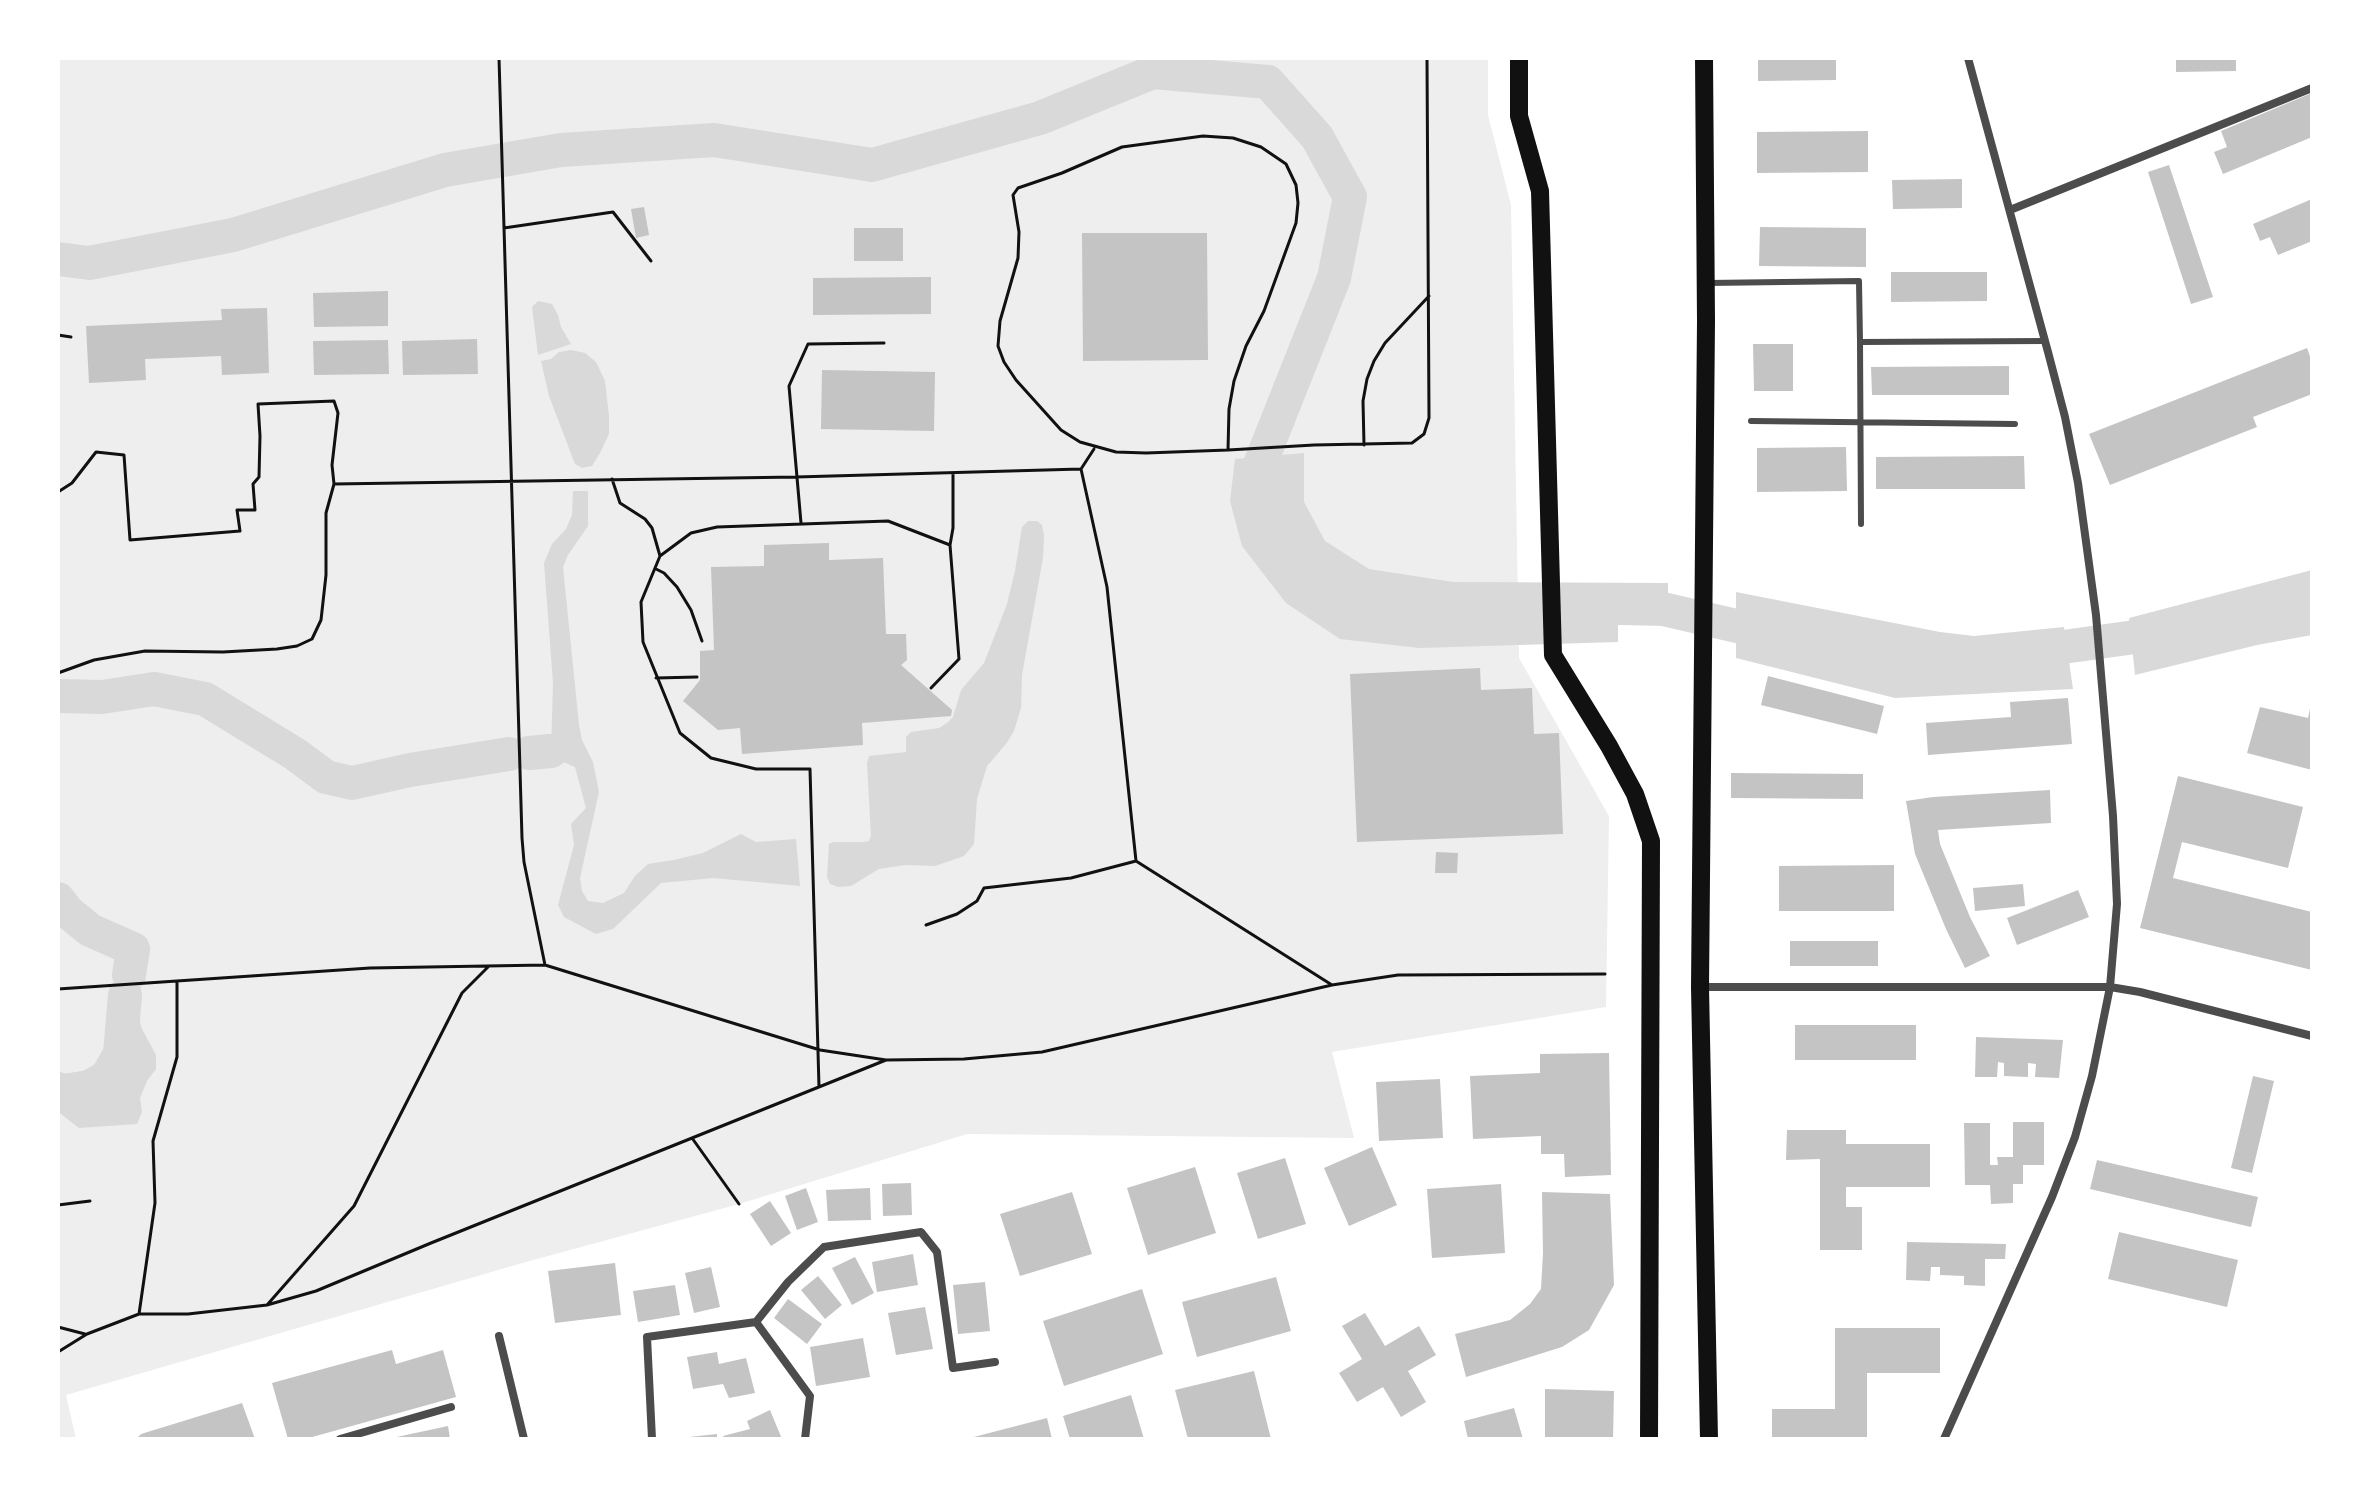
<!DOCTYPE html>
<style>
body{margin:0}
#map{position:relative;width:2370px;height:1497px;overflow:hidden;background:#fff;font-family:"Exo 2",sans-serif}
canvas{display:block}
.frame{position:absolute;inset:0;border:60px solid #fff;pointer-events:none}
</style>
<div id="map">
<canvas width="2370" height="1497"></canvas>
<div class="frame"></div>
</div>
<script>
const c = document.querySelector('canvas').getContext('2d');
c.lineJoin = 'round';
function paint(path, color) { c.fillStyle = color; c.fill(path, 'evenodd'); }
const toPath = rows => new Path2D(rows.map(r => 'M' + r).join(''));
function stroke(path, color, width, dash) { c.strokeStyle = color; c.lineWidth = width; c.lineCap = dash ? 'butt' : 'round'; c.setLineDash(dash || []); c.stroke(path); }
paint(toPath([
 [58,58,1488,58,1488,115,1511,205,1519,658,1609,816,1606,1007,1332,1052,1354,1138,967,1134,739,1204,526,1262,66,1395,76,1439,58,1439]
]), '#eee');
paint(toPath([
 [538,301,552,304,558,315,561,327,571,344,538,355,532,307],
 [571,350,585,353,596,362,605,381,609,416,609,434,600,453,592,466,582,468,575,464,549,396,541,361,551,359,559,352],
 [1304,453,1304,502,1325,541,1369,569,1453,582,1668,583,1668,626,1618,625,1618,642,1419,648,1340,639,1286,603,1242,546,1230,501,1235,459],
 [573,491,588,491,588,526,568,555,563,567,579,725,582,740,593,762,599,792,580,878,582,891,588,901,603,903,624,893,635,876,648,864,674,860,703,853,741,834,756,842,796,839,800,886,713,878,661,883,613,929,596,934,564,917,558,905,574,845,571,824,586,808,575,767,556,759,551,751,553,683,544,563,552,544,566,529,572,515],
 [1028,521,1037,521,1042,525,1044,535,1043,558,1022,675,1021,708,1014,731,1006,744,987,766,977,799,974,844,964,856,935,866,905,865,879,869,851,886,838,887,830,884,827,877,829,844,833,842,863,842,869,841,871,836,867,763,869,756,906,752,906,737,911,732,939,728,947,723,953,717,961,690,984,663,1007,604,1015,571,1022,527],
 [2312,570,2312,635,2257,645,2135,675,2129,618],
 [1736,592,1940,632,1974,636,2064,627,2073,689,1895,698,1736,658],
 [125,999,137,1002,138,1016,142,1029,156,1055,156,1069,147,1081,140,1098,142,1112,137,1124,79,1128,61,1114,58,1114,58,1071,66,1074,83,1071,97,1063,114,1032,116,1013]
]), '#d9d9d9');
stroke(toPath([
 [58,259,89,263,233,235,445,170,561,150,714,140,872,165,1040,118,1153,72,1268,82,1317,137,1350,197,1334,278,1259,467,1270,499],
 [1624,604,1650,606,1780,636],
 [2020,653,2178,631],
 [58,696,102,697,154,689,205,699,295,754,326,777,352,783,410,770,509,754],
 [529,753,551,751],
 [58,899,68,912,90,930,133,949,129,975],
 [58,1092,102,1085,120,1054,125,995]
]), '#d9d9d9', 34);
paint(toPath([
 [1758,58,1836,58,1836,80,1758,81],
 [2176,58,2236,58,2236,71,2176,72],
 [2312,93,2312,137,2223,174,2214,152,2227,147,2221,131],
 [1868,131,1868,172,1757,173,1757,132],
 [2169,165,2213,297,2191,304,2148,172],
 [1962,179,1962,208,1893,209,1892,180],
 [2312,199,2312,241,2278,255,2270,237,2260,241,2253,224],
 [644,207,649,235,636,238,631,209],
 [1760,227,1866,228,1866,267,1759,266],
 [854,228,903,228,903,261,854,261],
 [1082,233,1207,233,1208,360,1083,361],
 [1891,272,1987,272,1987,301,1891,302],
 [931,277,931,314,813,315,813,278],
 [388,291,388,326,314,327,313,293],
 [267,308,269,373,222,375,221,356,145,359,146,380,89,383,86,326,222,320,221,309],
 [477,339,478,374,403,375,402,341],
 [388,340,389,374,314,375,313,341],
 [1753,344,1793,344,1793,391,1754,391],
 [2307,348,2312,362,2312,394,2253,417,2257,427,2110,485,2089,434],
 [2009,366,2009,395,1872,395,1871,367],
 [822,370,935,372,934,431,821,429],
 [1846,447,1847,491,1757,492,1757,448],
 [2024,456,2025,489,1876,489,1876,457],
 [829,543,829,560,883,558,886,634,906,634,907,660,901,665,952,710,951,716,862,723,863,745,742,754,740,728,718,730,683,701,700,680,700,651,714,650,711,567,764,566,764,545],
 [1480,668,1481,690,1532,688,1534,734,1559,733,1563,834,1357,842,1350,674],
 [1768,676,1884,706,1877,734,1761,705],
 [2068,698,2072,744,1928,755,1926,723,2011,717,2010,702],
 [2311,704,2312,770,2247,753,2260,707,2308,718],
 [1731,773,1863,774,1863,799,1731,798],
 [2178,776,2303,807,2288,868,2182,842,2173,878,2312,912,2312,970,2140,928],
 [2050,790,2051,823,1938,830,1940,844,1970,917,1990,956,1965,968,1946,929,1915,854,1906,801,1933,797],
 [1436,852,1458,853,1457,873,1435,873],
 [1894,865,1894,911,1779,911,1779,866],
 [2023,884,2025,906,1975,911,1973,888],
 [2078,890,2089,917,2017,945,2007,918],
 [1790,941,1878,941,1878,966,1790,966],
 [1795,1025,1916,1025,1916,1060,1795,1060],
 [1976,1037,2063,1040,2059,1078,2035,1077,2036,1064,2028,1063,2028,1077,2004,1076,2004,1063,1998,1062,1997,1077,1975,1077],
 [1609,1053,1611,1175,1565,1177,1564,1154,1541,1154,1541,1136,1473,1139,1470,1076,1540,1073,1540,1054],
 [2253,1076,2274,1081,2252,1173,2231,1168],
 [1440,1079,1443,1138,1379,1141,1376,1082],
 [2013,1122,2044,1122,2044,1165,2023,1165,2023,1184,2013,1184,2013,1203,1991,1204,1990,1185,1965,1185,1964,1123,1990,1123,1990,1165,1998,1165,1997,1157,2013,1157],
 [1787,1130,1846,1130,1846,1144,1930,1144,1930,1187,1846,1187,1846,1207,1862,1207,1862,1250,1820,1250,1820,1159,1786,1160],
 [1372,1147,1397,1205,1349,1226,1324,1168],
 [1285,1158,1306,1224,1258,1239,1237,1173],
 [2097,1160,2258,1197,2251,1227,2090,1189],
 [1195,1167,1216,1233,1148,1255,1127,1188],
 [911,1183,912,1215,883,1216,882,1184],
 [1501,1184,1505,1253,1432,1258,1427,1189],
 [806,1188,818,1222,797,1230,785,1196],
 [870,1188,871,1220,828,1221,826,1190],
 [1072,1192,1092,1254,1020,1276,1000,1214],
 [1542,1192,1610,1194,1614,1285,1589,1330,1562,1347,1466,1377,1455,1334,1510,1320,1530,1304,1541,1289,1543,1253],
 [770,1201,791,1233,771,1246,750,1214],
 [2119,1232,2238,1260,2227,1307,2108,1279],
 [1907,1242,2006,1244,2005,1259,1985,1259,1985,1286,1964,1285,1964,1276,1940,1275,1940,1267,1931,1267,1930,1281,1906,1280],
 [913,1254,918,1285,877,1292,872,1262],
 [855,1257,874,1293,852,1305,832,1268],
 [615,1263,621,1315,555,1323,548,1271],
 [711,1267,720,1307,694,1313,685,1273],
 [818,1276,842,1305,825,1319,801,1290],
 [1276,1277,1291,1331,1197,1357,1182,1302],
 [985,1282,990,1331,958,1334,953,1285],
 [675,1285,680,1315,638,1322,633,1291],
 [1142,1289,1163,1354,1064,1386,1043,1321],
 [788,1299,822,1324,807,1344,774,1318],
 [925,1307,933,1349,896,1355,888,1313],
 [1365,1313,1385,1346,1419,1326,1436,1355,1408,1371,1426,1402,1401,1417,1383,1387,1357,1402,1339,1373,1362,1359,1342,1326],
 [1835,1328,1940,1328,1940,1373,1867,1373,1867,1439,1772,1439,1772,1409,1835,1409],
 [863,1338,870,1377,816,1386,810,1347],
 [392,1350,396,1364,443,1350,456,1397,305,1439,288,1439,272,1383],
 [717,1352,719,1364,746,1358,755,1393,729,1398,723,1384,693,1389,687,1357],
 [1254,1371,1271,1439,1188,1439,1175,1390],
 [1545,1389,1614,1391,1613,1439,1545,1439],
 [1131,1395,1144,1439,1070,1439,1063,1416],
 [242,1403,255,1439,136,1439,141,1434],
 [1514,1408,1523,1439,1468,1439,1464,1421],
 [770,1410,782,1439,724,1439,723,1436,750,1429,747,1421],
 [1047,1418,1052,1439,970,1439,970,1438],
 [448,1426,450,1439,392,1439,392,1438],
 [717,1434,717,1439,689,1439,689,1437]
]), '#c4c4c4');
stroke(toPath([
 [504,228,613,212,651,261],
 [58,335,71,337],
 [1364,445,1363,401,1367,379,1374,361,1385,343,1429,296],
 [1228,450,1229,409,1234,381,1246,346,1264,311,1296,223,1298,203,1296,185,1286,164,1261,147,1233,138,1203,136,1122,147,1062,173,1018,188,1013,195,1019,232,1018,258,1000,321,998,346,1004,362,1016,380,1061,430,1080,442,1116,452,1146,453,1228,450,1314,445,1412,443,1424,434,1429,418,1427,58],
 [1081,469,1094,449],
 [612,479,620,503,645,519,652,528,660,556],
 [58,492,72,483,96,452,124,455,130,540,240,531,237,510,255,510,253,484,259,477,260,436,258,404,334,401,338,413,332,465,334,484,796,477,1081,469,1107,587,1136,861,1071,878,984,888,977,901,957,914,926,925],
 [801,523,789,386,808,344,884,343],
 [950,545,953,528,953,473],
 [656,569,664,573,677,587,691,610,702,641],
 [58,673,94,660,145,651,223,652,277,649,297,646,312,639,321,620,326,575,326,513,334,484],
 [656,678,697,677],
 [1136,861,1332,985],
 [545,965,820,1050,886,1060,964,1059,1042,1052,1332,985,1398,975,1605,974],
 [58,989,370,968,545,965,524,862,522,838,499,58],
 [819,1087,810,769,756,769,711,758,680,733,643,642,641,602,660,556,691,533,717,527,888,521,950,545,959,659,931,688],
 [692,1138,739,1204],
 [58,1205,90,1201],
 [267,1305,354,1206,462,993,488,967],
 [139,1314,155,1203,153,1141,177,1057,177,983],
 [58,1327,85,1334],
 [58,1352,87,1334,139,1314,188,1314,267,1305,316,1291,431,1243,886,1060]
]), '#111', 3);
stroke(toPath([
 [1708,283,1859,281,1860,342],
 [1751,421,2015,424],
 [1861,524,1860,342,2045,341]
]), '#4c4c4c', 6);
stroke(toPath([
 [2010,210,2312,88],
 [1701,987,2110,987,2140,992,2312,1036],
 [499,1336,524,1439],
 [340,1439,451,1407],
 [652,1439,647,1337,756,1322],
 [805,1439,810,1396,756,1322,788,1282,824,1247,921,1232,937,1252,953,1368,995,1362],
 [1944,1439,2052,1197,2075,1137,2092,1076,2110,987,2117,904,2113,816,2096,615,2078,483,2065,417,2048,352,1968,58]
]), '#4c4c4c', 8);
stroke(toPath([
 [1519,58,1519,116,1540,191,1553,655,1609,746,1635,794,1651,841,1649,1439],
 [1704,58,1706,321,1700,987,1709,1439]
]), '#111', 18);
</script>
